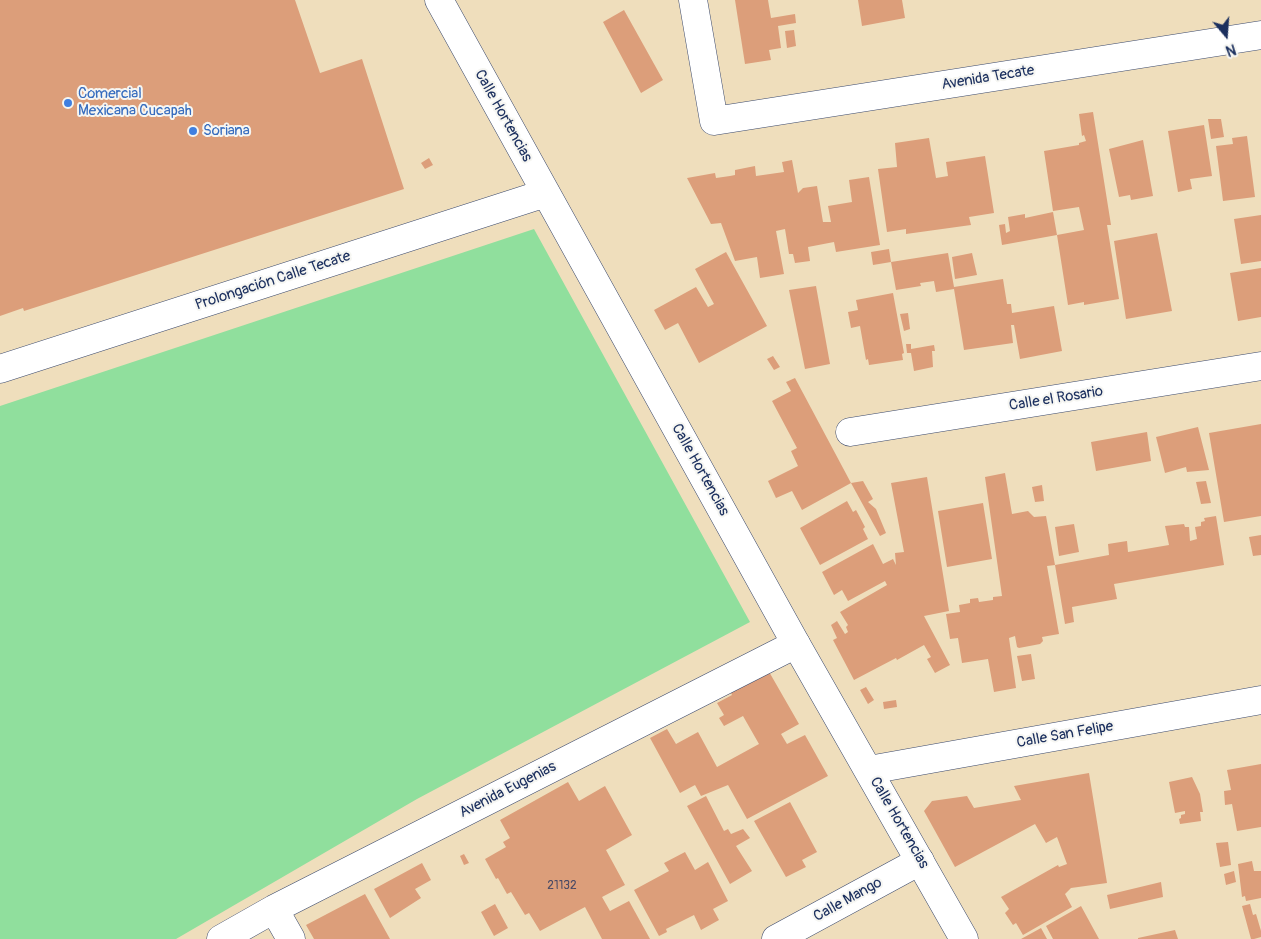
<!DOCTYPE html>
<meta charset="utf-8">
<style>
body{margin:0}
#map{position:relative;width:1261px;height:939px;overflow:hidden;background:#efdebc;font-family:Pangolin,sans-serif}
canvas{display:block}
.north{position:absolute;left:1201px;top:10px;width:50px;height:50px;-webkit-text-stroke:4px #f6f6f2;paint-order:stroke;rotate:162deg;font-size:14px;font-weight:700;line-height:20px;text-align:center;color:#1b2f5e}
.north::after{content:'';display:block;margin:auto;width:18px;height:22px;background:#1b2f5e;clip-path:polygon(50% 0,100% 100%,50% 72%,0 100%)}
</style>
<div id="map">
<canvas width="1261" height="939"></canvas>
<div class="north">N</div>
</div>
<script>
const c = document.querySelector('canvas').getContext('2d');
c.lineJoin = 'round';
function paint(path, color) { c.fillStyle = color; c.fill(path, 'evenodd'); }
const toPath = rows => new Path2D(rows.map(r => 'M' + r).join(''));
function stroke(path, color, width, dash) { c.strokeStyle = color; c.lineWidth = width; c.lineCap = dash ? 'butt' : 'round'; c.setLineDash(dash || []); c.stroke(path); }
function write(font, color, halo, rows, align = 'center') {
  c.font = font + ' Pangolin,sans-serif'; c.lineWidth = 4; c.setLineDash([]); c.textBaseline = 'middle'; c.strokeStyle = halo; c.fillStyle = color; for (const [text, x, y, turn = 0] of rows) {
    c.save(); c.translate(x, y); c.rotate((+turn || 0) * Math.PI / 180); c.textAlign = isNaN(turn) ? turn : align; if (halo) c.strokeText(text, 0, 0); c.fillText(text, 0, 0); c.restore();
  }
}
paint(toPath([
 [534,229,750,622,417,799,176,939,0,939,0,406]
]), '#90df9d');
paint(toPath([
 [0,0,295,0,320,73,362,59,404,189,24,311,23,308,0,316],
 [735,0,768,0,771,18,795,14,796,23,778,26,781,48,769,50,771,60,745,64],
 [858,0,902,0,905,18,862,26],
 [624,10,663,80,641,93,603,22],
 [794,30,796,46,787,48,785,31],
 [1093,112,1111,225,1107,225,1119,299,1084,305,1084,302,1068,305,1057,235,1002,245,999,225,1005,224,1006,233,1010,231,1008,217,1025,214,1025,218,1053,212,1057,235,1084,230,1079,207,1053,211,1044,151,1079,145,1079,143,1086,141,1084,135,1082,136,1079,114],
 [1208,119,1221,119,1224,137,1211,139],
 [1204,125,1212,176,1190,179,1192,189,1178,192,1168,131],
 [1247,136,1255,197,1223,201,1216,146,1233,144,1232,138],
 [929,138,936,178,948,176,946,162,985,156,994,213,969,217,971,225,906,234,906,229,887,232,878,169,897,167,895,143],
 [1143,140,1153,196,1131,200,1130,195,1119,197,1109,149],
 [429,158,433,165,425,169,421,163],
 [792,160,798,193,803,188,817,186,823,222,831,222,828,206,852,202,849,180,869,177,880,245,836,252,834,242,808,247,810,261,795,263,793,254,789,254,785,229,776,231,784,274,760,278,757,257,735,261,721,223,711,224,687,178,715,173,716,178,730,176,735,175,735,170,755,166,756,176,784,172,782,162],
 [1261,215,1261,261,1241,264,1234,219],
 [1157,233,1172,311,1126,319,1114,241],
 [889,249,891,262,948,253,954,287,1003,279,1007,304,1011,304,1012,313,1054,306,1062,351,1020,359,1014,325,1011,325,1013,343,964,350,954,289,936,292,934,281,920,283,921,286,896,290,891,262,873,265,871,252],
 [726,252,767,326,699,363,678,323,665,330,654,310,696,287,708,307,714,304,695,269],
 [972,253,977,275,955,279,952,257],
 [1261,268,1261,317,1238,321,1230,273],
 [816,286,830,364,805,369,789,290],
 [893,293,904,353,902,354,903,360,869,365,868,359,866,360,860,326,851,328,848,312,858,310,856,300],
 [908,313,910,329,904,331,900,314],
 [906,344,911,344,911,349,934,345,935,351,932,351,933,367,914,371,911,353,907,353],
 [773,356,780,367,774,370,767,359],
 [795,378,851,483,802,510,792,491,776,498,768,481,798,466,791,451,797,448,772,401,791,391,786,382],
 [1261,424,1261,516,1224,522,1209,433],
 [1198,427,1209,470,1187,472,1186,467,1165,473,1156,437],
 [1147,432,1151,461,1096,471,1091,442],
 [1005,473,1012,514,1028,511,1034,517,1046,516,1055,565,1047,566,1059,634,1042,637,1043,641,1040,644,1019,648,1017,647,1015,636,1009,638,1016,688,994,692,988,659,962,663,958,638,950,639,946,614,960,612,959,605,970,603,970,599,978,598,979,602,993,600,993,597,1002,596,985,477],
 [927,477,949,611,924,616,950,665,935,673,927,659,931,657,924,645,897,660,896,658,854,680,833,640,837,638,831,625,837,621,845,634,848,632,846,627,848,625,840,612,887,585,885,581,848,601,842,590,834,595,822,572,873,544,883,564,893,559,896,565,895,553,904,552,891,483],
 [863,481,873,499,868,502,876,509,886,533,880,536,851,483],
 [1206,481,1211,503,1201,504,1196,482],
 [1042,485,1044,501,1035,502,1032,487],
 [847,501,853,512,856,510,865,527,863,529,868,539,820,565,800,528],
 [983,503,992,559,947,567,938,511],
 [1216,516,1224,565,1114,584,1117,599,1072,607,1074,622,1065,624,1055,565,1109,555,1108,544,1127,541,1128,552,1169,545,1165,526,1184,524,1185,527,1189,527,1190,541,1197,539,1195,527,1201,526,1201,522,1205,521,1204,518],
 [1074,524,1079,552,1059,556,1055,527],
 [1261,535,1261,555,1253,556,1249,537],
 [1031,654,1035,679,1022,681,1017,656],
 [768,670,799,724,781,734,787,744,805,735,828,776,747,819,728,785,701,796,695,785,680,793,650,738,667,729,676,744,698,732,717,767,759,744,743,716,724,726,719,718,724,715,717,703,732,695,730,691],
 [866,687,874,700,868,704,860,690],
 [896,700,897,707,884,709,883,702],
 [1261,764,1261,827,1237,831,1232,804,1225,805,1224,791,1231,790,1227,770],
 [1089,773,1107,883,1071,888,1065,894,1072,907,1023,935,1016,923,1013,925,1005,913,1009,909,1001,897,1058,865,1059,867,1067,864,1057,837,1046,843,1035,824,955,867,924,811,932,801,967,796,974,808,1021,800,1014,786],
 [1192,777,1200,794,1203,812,1200,812,1201,821,1180,824,1179,819,1181,818,1181,815,1185,814,1185,811,1175,813,1169,782],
 [568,782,579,801,605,786,632,835,606,850,625,885,602,897,610,911,629,901,650,939,602,939,585,907,540,931,529,913,525,915,511,892,507,894,498,878,496,879,485,859,506,847,503,842,510,838,500,820],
 [706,796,724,831,728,829,731,834,743,829,750,838,736,846,752,871,730,884,687,806],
 [790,802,817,852,802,860,806,867,786,877,754,821],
 [1228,842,1231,865,1220,867,1216,843],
 [685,852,695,870,708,862,728,901,713,909,719,920,701,930,694,915,666,929,667,932,659,936,634,890,669,871,664,863],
 [464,854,469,863,464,865,460,856],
 [1252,861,1254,871,1261,871,1261,898,1246,901,1245,896,1242,897,1238,864],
 [422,863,431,880,415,889,421,898,390,918,374,889],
 [1234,871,1236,882,1226,885,1224,874],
 [1161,882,1163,897,1110,909,1107,895],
 [365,894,390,939,314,939,306,925],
 [495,904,508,928,494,936,481,912],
 [1250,904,1253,915,1256,914,1261,931,1261,937,1254,939,1251,939,1242,906],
 [1081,906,1099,939,1053,939,1046,926],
 [1041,928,1047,939,1021,939],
 [1175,930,1178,939,1138,939,1138,938]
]), '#dc9e7a');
const street = toPath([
 [693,0,714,121,1261,35],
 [850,432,1261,366],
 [869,770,1261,700],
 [274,909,291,939],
 [221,939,274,909,796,644],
 [776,939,920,861]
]);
const secondary = toPath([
 [439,0,796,644,964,939],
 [0,369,546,193]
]);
stroke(street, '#3b496c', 29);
stroke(secondary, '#3b496c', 29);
stroke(street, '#fff', 28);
stroke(secondary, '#fff', 28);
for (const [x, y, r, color] of [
 [68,103,5,"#3f7fe0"],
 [193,131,5,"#3f7fe0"]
]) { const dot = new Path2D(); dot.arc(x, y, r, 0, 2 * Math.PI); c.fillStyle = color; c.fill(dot); stroke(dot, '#f6f6f2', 2); }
write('12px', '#4b4b65', null, [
 ["21132",562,886]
]);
write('15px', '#1b2f5e', '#f6f6f2', [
 ["Avenida Tecate",988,78,-9],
 ["Calle Hortencias",503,116,61],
 ["Prolongación Calle Tecate",273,281,-18],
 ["Calle el Rosario",1056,399,-9],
 ["Calle Hortencias",700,470,61],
 ["Calle San Felipe",1065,735,-10],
 ["Avenida Eugenias",508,790,-27],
 ["Calle Hortencias",899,823,60],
 ["Calle Mango",848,900,-29]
]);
write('15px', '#366cbe', '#f6f6f2', [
 ["Comercial",78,94],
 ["Mexicana Cucapah",78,111],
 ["Soriana",203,131]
], 'left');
</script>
